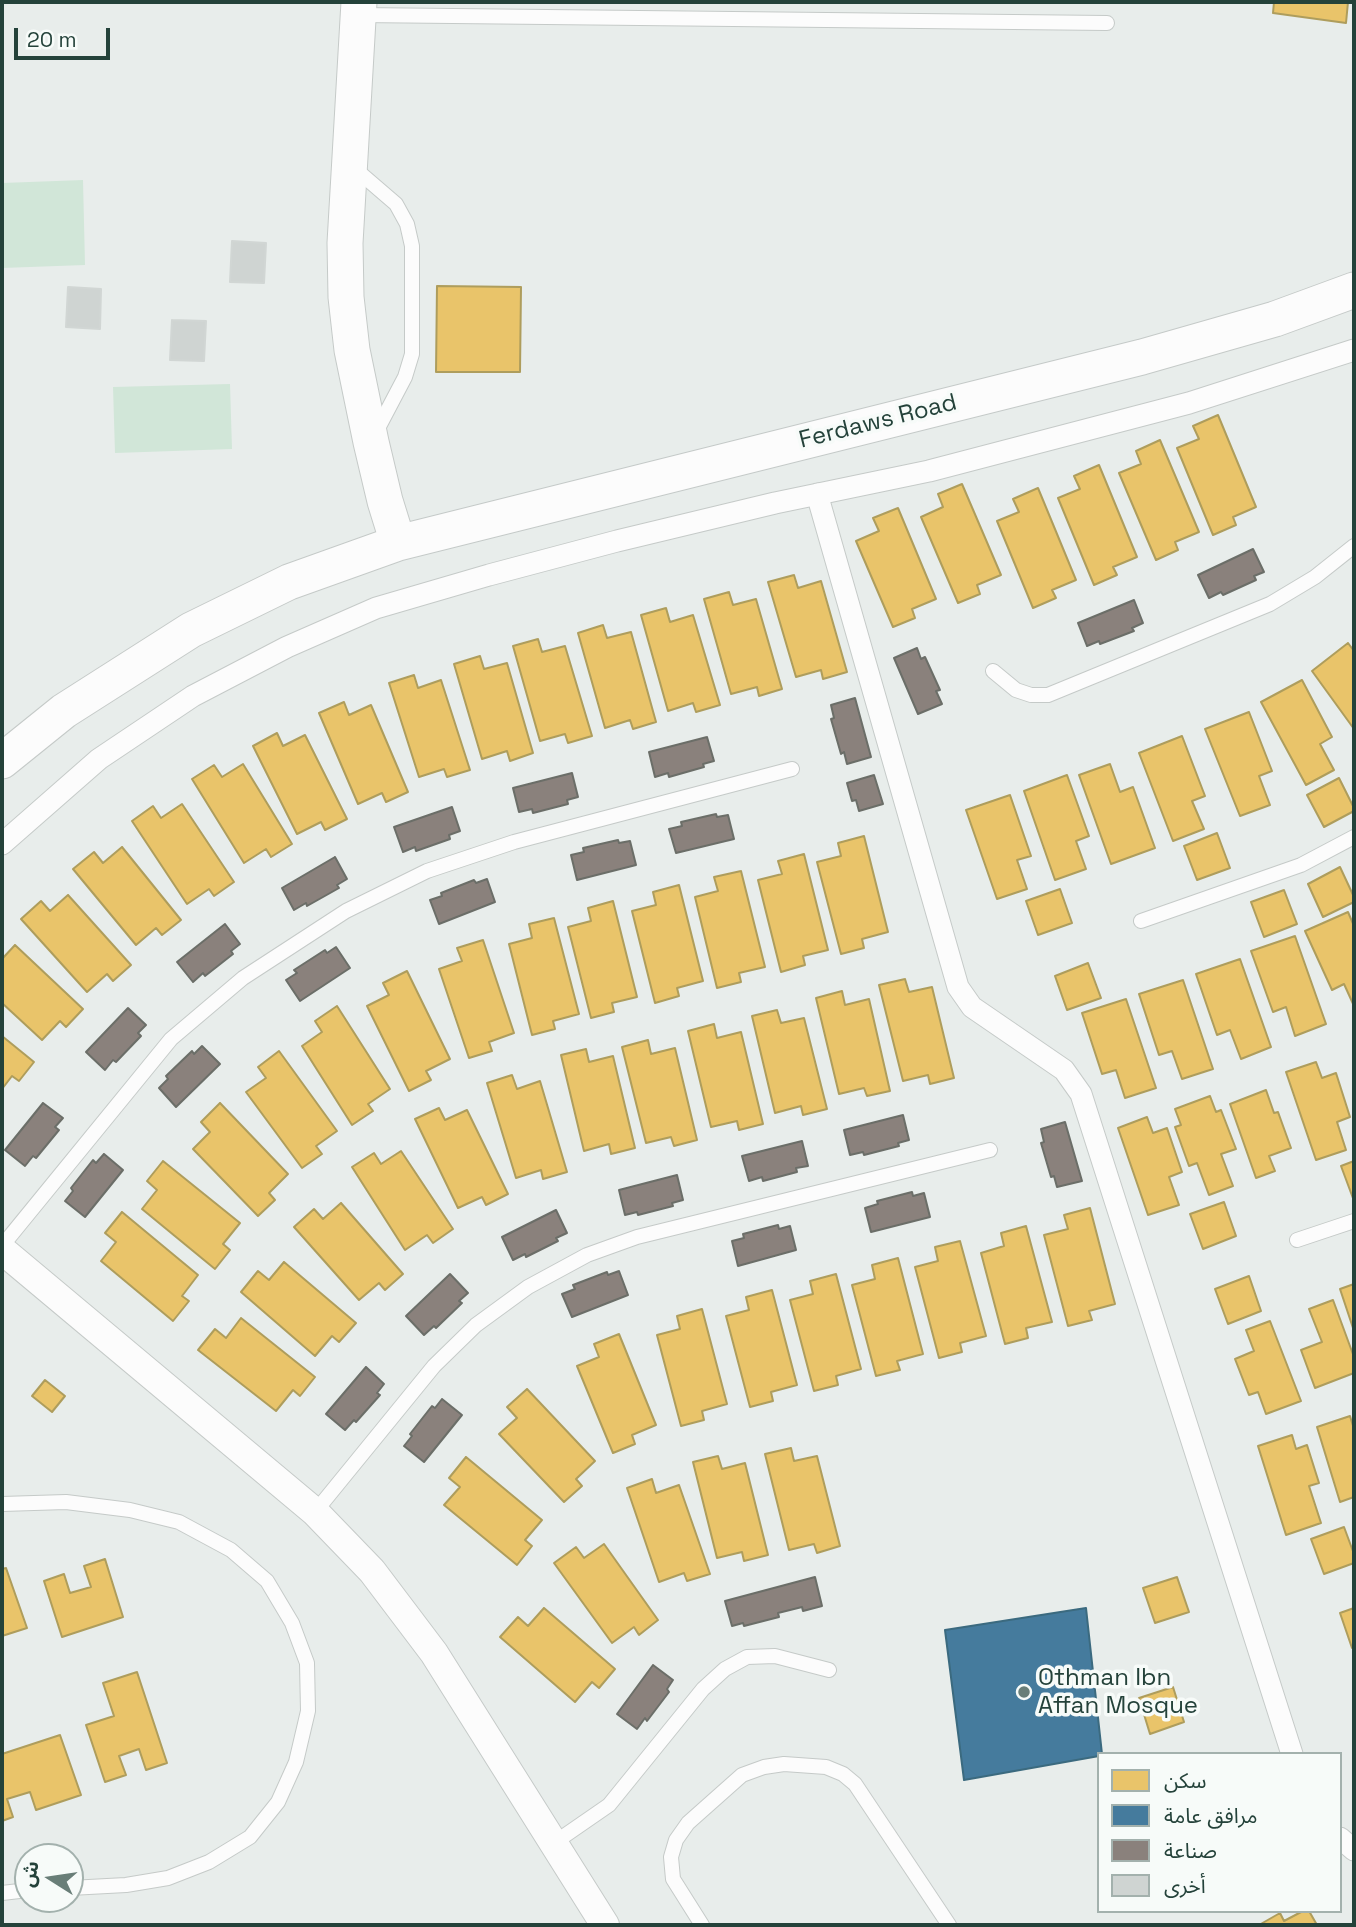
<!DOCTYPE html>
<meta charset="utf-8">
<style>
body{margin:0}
#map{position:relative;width:1356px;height:1927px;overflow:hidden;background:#e8edeb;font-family:"Space Grotesk","Noto Sans Arabic",sans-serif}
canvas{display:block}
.frame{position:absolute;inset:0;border:4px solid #24423a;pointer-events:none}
.legend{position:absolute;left:1097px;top:1752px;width:245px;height:161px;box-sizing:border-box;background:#f7fbf9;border:2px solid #a3b1ad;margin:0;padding:9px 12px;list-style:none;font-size:21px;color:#24423a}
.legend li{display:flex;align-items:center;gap:14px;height:35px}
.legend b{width:35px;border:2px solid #a3b1ad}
.north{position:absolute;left:14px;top:1843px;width:70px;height:70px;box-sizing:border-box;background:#f7fbf9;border:2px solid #a3b1ad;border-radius:50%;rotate:282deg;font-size:19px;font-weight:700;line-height:28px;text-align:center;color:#24423a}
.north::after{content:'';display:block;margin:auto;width:24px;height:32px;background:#697e78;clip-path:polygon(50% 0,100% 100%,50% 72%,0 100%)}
.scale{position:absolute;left:14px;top:28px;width:96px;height:32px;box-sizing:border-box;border:4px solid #24423a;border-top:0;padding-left:9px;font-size:21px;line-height:24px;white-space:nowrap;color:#24423a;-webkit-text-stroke:5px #f7fbf9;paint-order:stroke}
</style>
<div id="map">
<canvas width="1356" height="1927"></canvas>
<div class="frame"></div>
<ul class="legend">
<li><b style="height:19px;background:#e9c46a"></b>سكن</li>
<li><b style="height:19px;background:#457b9d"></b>مرافق عامة</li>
<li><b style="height:19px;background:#8a817c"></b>صناعة</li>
<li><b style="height:19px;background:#cfd4d2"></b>أخرى</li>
</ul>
<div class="north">ش</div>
<div class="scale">20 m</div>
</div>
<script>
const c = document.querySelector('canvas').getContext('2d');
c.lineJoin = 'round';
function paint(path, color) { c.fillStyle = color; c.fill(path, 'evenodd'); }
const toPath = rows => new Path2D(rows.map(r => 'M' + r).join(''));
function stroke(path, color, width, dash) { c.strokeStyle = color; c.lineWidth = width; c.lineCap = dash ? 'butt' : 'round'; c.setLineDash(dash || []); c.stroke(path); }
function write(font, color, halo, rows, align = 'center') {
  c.font = font + ' "Space Grotesk",sans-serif'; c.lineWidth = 7; c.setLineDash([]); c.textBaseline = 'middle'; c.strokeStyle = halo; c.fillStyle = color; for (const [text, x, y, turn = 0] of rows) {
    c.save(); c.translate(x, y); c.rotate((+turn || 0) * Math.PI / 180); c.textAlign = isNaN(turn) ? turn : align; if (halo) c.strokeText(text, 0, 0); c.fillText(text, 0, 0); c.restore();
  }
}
paint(toPath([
 [83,180,85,265,2,268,2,183],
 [230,384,232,449,115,453,113,387]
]), '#d1e6d8');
const homes = toPath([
 [1274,2,1348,2,1346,23,1273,13,1274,2],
 [437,286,521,287,520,372,436,372,437,286],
 [1218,415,1256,507,1233,517,1236,525,1213,535,1177,448,1199,439,1193,426,1218,415],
 [1160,440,1199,532,1175,542,1178,550,1156,560,1119,473,1141,464,1136,451,1160,440],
 [1099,465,1137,557,1113,567,1117,575,1094,585,1058,498,1080,489,1074,476,1099,465],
 [962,484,1001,575,977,585,980,594,958,603,921,517,943,507,938,494,962,484],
 [1038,488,1076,580,1052,590,1056,598,1033,608,997,521,1019,512,1013,499,1038,488],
 [898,508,936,599,912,609,915,618,893,627,856,541,879,531,873,518,898,508],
 [794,575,798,588,821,581,847,672,823,679,821,670,796,677,768,582,794,575],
 [729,592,733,605,756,599,782,689,759,696,757,687,731,694,704,599,729,592],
 [666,608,670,622,693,615,720,705,696,712,693,703,668,711,641,615,666,608],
 [603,625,607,638,631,632,656,722,633,729,630,720,605,728,578,633,603,625],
 [538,639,542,652,565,646,592,736,568,743,565,734,540,741,513,646,538,639],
 [1348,643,1354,651,1354,729,1312,671,1348,643],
 [480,656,484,669,507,663,533,753,510,761,507,751,482,759,454,664,480,656],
 [414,675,418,688,441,680,470,770,447,777,444,769,419,777,389,683,414,675],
 [1302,680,1332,737,1320,744,1334,770,1306,785,1261,702,1302,680],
 [344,702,349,715,371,705,408,792,386,802,382,793,358,804,319,713,344,702],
 [1249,712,1272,771,1259,776,1270,805,1240,816,1205,729,1249,712],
 [277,733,283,746,305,735,347,819,325,830,321,822,297,834,253,746,277,733],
 [1182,736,1205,796,1192,801,1204,829,1173,841,1139,753,1182,736],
 [243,764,292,844,271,857,266,849,244,863,192,779,214,765,222,777,243,764],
 [1110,764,1120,792,1133,787,1155,848,1111,864,1079,775,1110,764],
 [1067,775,1089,836,1076,841,1086,869,1055,880,1024,791,1067,775],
 [1339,778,1354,808,1354,811,1324,827,1307,795,1339,778],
 [1010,795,1031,856,1017,860,1027,889,997,899,966,810,1010,795],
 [182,804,234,882,214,896,209,889,187,904,132,821,153,806,161,818,182,804],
 [1217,833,1230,868,1197,880,1184,846,1217,833],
 [864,836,888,932,862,939,864,948,841,954,817,862,841,856,838,843,864,836],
 [122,847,181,920,162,935,156,928,136,945,73,869,94,852,103,863,122,847],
 [804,854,828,950,803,956,805,965,781,972,758,880,782,874,778,861,804,854],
 [1340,867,1354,897,1354,902,1323,917,1308,884,1340,867],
 [741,871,765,967,739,973,741,982,717,988,695,897,718,891,714,877,741,871],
 [679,885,703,981,677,988,679,996,655,1003,632,911,656,905,653,892,679,885],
 [1060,889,1072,923,1038,935,1026,901,1060,889],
 [1284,890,1297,924,1264,937,1251,902,1284,890],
 [68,895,131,965,113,981,107,974,87,992,21,919,41,901,50,911,68,895],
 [613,901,637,997,612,1003,614,1012,591,1018,568,927,591,921,588,908,613,901],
 [1348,912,1354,926,1354,1006,1344,984,1332,990,1305,931,1348,912],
 [554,918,579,1014,553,1021,555,1029,532,1035,509,944,532,938,529,924,554,918],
 [1295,936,1326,1024,1295,1036,1286,1007,1273,1012,1251,951,1295,936],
 [483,940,514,1033,489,1042,492,1051,469,1058,439,969,462,961,457,948,483,940],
 [15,945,83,1009,66,1027,60,1021,42,1040,2,1003,2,959,15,945],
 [1240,959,1271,1047,1241,1059,1230,1030,1217,1035,1196,974,1240,959],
 [1088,963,1101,998,1067,1010,1055,976,1088,963],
 [407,971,450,1059,426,1071,431,1080,409,1091,367,1006,389,995,383,983,407,971],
 [905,979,909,992,932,987,954,1078,930,1084,928,1075,903,1081,879,985,905,979],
 [1183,980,1213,1069,1182,1079,1172,1051,1159,1055,1139,994,1183,980],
 [842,991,845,1005,869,999,890,1091,867,1096,864,1088,839,1094,816,998,842,991],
 [1126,999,1156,1088,1125,1098,1116,1070,1102,1074,1082,1013,1126,999],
 [337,1006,390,1089,368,1104,373,1111,352,1125,302,1046,322,1032,315,1021,337,1006],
 [777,1010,781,1023,804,1018,827,1109,803,1115,801,1106,775,1113,752,1016,777,1010],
 [714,1024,717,1038,741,1032,763,1124,739,1130,737,1121,711,1127,688,1031,714,1024],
 [2,1036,34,1062,19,1081,12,1076,2,1089,2,1036],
 [648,1040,651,1054,675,1048,697,1140,674,1146,671,1137,646,1143,622,1047,648,1040],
 [586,1049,589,1062,613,1056,635,1148,611,1154,609,1144,584,1151,561,1055,586,1049],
 [279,1051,337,1131,316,1146,322,1154,302,1168,246,1092,266,1078,258,1067,279,1051],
 [1316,1062,1322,1078,1336,1073,1350,1117,1337,1122,1346,1150,1316,1160,1286,1072,1316,1062],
 [512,1075,517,1089,540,1081,567,1172,543,1179,541,1170,516,1178,487,1083,512,1075],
 [1266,1090,1274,1113,1278,1112,1291,1148,1269,1156,1275,1171,1256,1178,1230,1104,1266,1090],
 [1210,1096,1216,1112,1221,1110,1236,1149,1221,1154,1233,1186,1209,1195,1197,1163,1189,1166,1175,1127,1181,1125,1175,1109,1210,1096],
 [220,1103,288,1174,269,1193,275,1200,258,1216,193,1149,210,1132,201,1122,220,1103],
 [439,1108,445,1120,467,1110,508,1194,486,1205,482,1197,458,1208,415,1119,439,1108],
 [1147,1117,1153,1133,1167,1128,1182,1172,1169,1177,1179,1205,1148,1215,1118,1128,1147,1117],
 [401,1151,453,1229,433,1243,427,1235,405,1250,352,1167,374,1153,381,1164,401,1151],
 [163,1161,240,1223,223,1244,230,1250,215,1269,142,1209,157,1190,147,1181,163,1161],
 [1354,1161,1354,1201,1341,1166,1354,1161],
 [1224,1202,1236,1236,1203,1249,1190,1214,1224,1202],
 [341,1203,403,1274,385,1290,379,1283,359,1300,294,1227,314,1209,323,1219,341,1203],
 [1090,1208,1115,1304,1089,1311,1092,1320,1068,1326,1044,1235,1068,1229,1064,1215,1090,1208],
 [122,1212,198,1275,182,1296,189,1301,173,1321,101,1261,116,1242,105,1233,122,1212],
 [1026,1226,1052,1322,1026,1328,1028,1338,1005,1344,981,1253,1004,1246,1001,1233,1026,1226],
 [960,1241,986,1336,960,1343,962,1352,939,1358,915,1267,938,1261,935,1247,960,1241],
 [898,1258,923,1354,897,1361,900,1370,876,1376,852,1285,875,1279,872,1265,898,1258],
 [284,1262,356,1323,339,1342,332,1336,315,1356,241,1292,258,1271,269,1280,284,1262],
 [836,1274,861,1369,836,1376,838,1385,814,1391,790,1300,813,1294,810,1281,836,1274],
 [1249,1276,1261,1311,1228,1324,1215,1289,1249,1276],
 [1354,1284,1354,1331,1340,1289,1354,1284],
 [772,1290,797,1385,771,1392,773,1401,750,1407,726,1316,749,1310,746,1297,772,1290],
 [1333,1300,1354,1357,1354,1373,1315,1388,1301,1350,1322,1342,1309,1309,1333,1300],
 [702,1309,727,1404,702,1411,704,1420,681,1426,657,1335,680,1329,677,1316,702,1309],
 [241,1318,315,1377,300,1396,293,1390,276,1411,198,1350,215,1329,226,1338,241,1318],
 [1270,1321,1301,1401,1266,1414,1258,1392,1249,1395,1235,1359,1254,1351,1246,1330,1270,1321],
 [619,1334,656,1425,632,1435,635,1444,613,1453,577,1366,599,1357,594,1344,619,1334],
 [45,1380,65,1396,52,1412,32,1396,45,1380],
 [527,1389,595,1461,576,1479,582,1486,564,1502,499,1434,517,1418,507,1407,527,1389],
 [1350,1416,1354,1429,1354,1497,1340,1502,1317,1427,1350,1416],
 [1292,1435,1296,1449,1307,1445,1319,1483,1309,1486,1321,1523,1286,1535,1258,1446,1292,1435],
 [791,1448,794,1461,817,1456,840,1546,817,1553,814,1544,789,1550,765,1454,791,1448],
 [718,1456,722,1469,745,1463,768,1555,744,1561,742,1552,717,1558,693,1462,718,1456],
 [466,1457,542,1520,525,1540,532,1546,517,1565,444,1505,460,1487,449,1478,466,1457],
 [652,1479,656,1493,679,1485,710,1574,687,1581,684,1573,659,1582,627,1488,652,1479],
 [1344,1527,1354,1554,1354,1563,1324,1574,1311,1539,1344,1527],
 [604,1544,658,1620,639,1635,634,1627,612,1643,554,1563,576,1547,584,1558,604,1544],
 [105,1559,123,1617,62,1637,44,1581,64,1574,70,1593,91,1587,84,1566,105,1559],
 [6,1568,27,1628,2,1636,2,1569,6,1568],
 [1177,1577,1189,1612,1155,1623,1143,1588,1177,1577],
 [544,1608,615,1669,599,1688,592,1682,575,1702,500,1637,518,1617,528,1626,544,1608],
 [1354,1608,1354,1648,1352,1648,1340,1613,1354,1608],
 [137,1672,167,1763,146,1770,139,1749,119,1756,126,1775,105,1782,86,1725,114,1716,103,1683,137,1672],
 [1173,1687,1184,1722,1150,1734,1139,1698,1173,1687],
 [60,1735,81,1795,36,1810,30,1792,7,1799,13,1817,2,1821,2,1754,60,1735],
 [1303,1911,1309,1911,1317,1925,1259,1925,1280,1913,1284,1921,1303,1911]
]);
paint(homes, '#e9c46a');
stroke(homes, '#ae9d5c', 2);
const public = toPath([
 [1086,1608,1102,1754,1099,1754,1099,1756,964,1780,945,1630,1086,1608]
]);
paint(public, '#457b9d');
stroke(public, '#3b6a7f', 2);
const industry = toPath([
 [1253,549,1264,572,1254,576,1256,580,1223,595,1221,592,1209,598,1198,575,1253,549],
 [1134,600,1143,623,1132,628,1134,631,1100,644,1099,641,1087,646,1078,623,1134,600],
 [917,648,921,659,925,657,940,690,936,691,942,704,918,714,894,658,917,648],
 [855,698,871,757,847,764,844,752,841,754,831,719,834,718,831,705,855,698],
 [707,737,714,761,703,764,704,767,669,777,668,773,655,777,649,752,707,737],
 [572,773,578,797,567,800,568,804,533,813,532,809,519,812,513,788,572,773],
 [874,775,883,804,859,811,856,800,852,801,847,783,874,775],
 [452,807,460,831,449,835,450,839,416,851,415,847,403,852,394,827,452,807],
 [716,814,717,817,728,815,734,839,676,853,669,829,682,826,681,822,716,814],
 [618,840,619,843,630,841,636,865,577,880,571,855,584,852,583,848,618,840],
 [335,857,347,879,337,885,339,888,307,906,306,903,294,910,282,888,335,857],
 [487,879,495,902,439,924,430,900,442,896,441,893,474,880,476,883,487,879],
 [225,924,240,944,231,951,233,954,205,976,203,973,193,982,177,962,225,924],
 [336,947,350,968,300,1001,286,980,297,973,294,970,325,950,327,953,336,947],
 [128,1008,146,1025,138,1033,141,1036,116,1062,113,1060,105,1070,86,1052,128,1008],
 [202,1046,220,1064,176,1107,159,1088,168,1079,166,1076,192,1051,194,1054,202,1046],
 [43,1103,63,1118,55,1127,59,1130,36,1158,33,1156,25,1166,5,1150,43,1103],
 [903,1115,909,1140,898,1143,899,1146,864,1155,863,1152,850,1155,844,1130,903,1115],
 [1065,1122,1082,1181,1057,1187,1054,1176,1051,1177,1041,1143,1044,1142,1041,1129,1065,1122],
 [802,1141,808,1166,796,1168,797,1172,763,1181,762,1177,749,1181,742,1156,802,1141],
 [104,1154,123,1170,85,1217,65,1201,73,1191,71,1188,93,1160,96,1163,104,1154],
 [677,1175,683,1200,672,1203,673,1206,638,1215,637,1212,625,1215,619,1190,677,1175],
 [912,1192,913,1196,924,1193,930,1217,871,1232,865,1208,878,1204,877,1201,912,1192],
 [556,1210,567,1233,556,1238,558,1241,526,1257,525,1254,513,1260,502,1237,556,1210],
 [778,1225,779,1229,790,1226,796,1250,738,1266,732,1241,744,1238,743,1234,778,1225],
 [619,1271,628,1295,572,1317,562,1294,575,1289,573,1285,607,1272,608,1275,619,1271],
 [450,1274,468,1293,459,1301,462,1303,436,1328,434,1326,424,1335,406,1316,450,1274],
 [366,1367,384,1384,377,1393,380,1395,356,1422,354,1420,345,1430,326,1414,366,1367],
 [442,1399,462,1415,424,1462,404,1446,412,1436,410,1434,432,1406,435,1408,442,1399],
 [815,1577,822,1606,803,1611,802,1607,778,1613,779,1617,744,1626,743,1623,732,1626,725,1601,815,1577],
 [653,1665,673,1680,667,1689,669,1692,647,1721,645,1718,637,1729,617,1714,653,1665]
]);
paint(industry, '#8a817c');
stroke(industry, '#6b6e68', 2);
const building = toPath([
 [232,241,266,243,264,283,230,282,232,241],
 [68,287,101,289,100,329,66,327,68,287],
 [172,320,206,321,204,361,170,360,172,320]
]);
paint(building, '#cfd4d2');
stroke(building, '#d1d6d4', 2);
const service = toPath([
 [359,15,1107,23],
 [353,167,396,204,407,224,412,246,412,354,405,377,375,434],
 [993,671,1016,690,1031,695,1048,695,1270,604,1315,577,1354,546],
 [1141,921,1301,865,1354,837],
 [1297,1240,1354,1221],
 [2,1246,171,1039,243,978,346,911,427,871,514,842,792,769],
 [2,1504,66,1502,130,1510,179,1522,231,1550,267,1581,292,1623,307,1663,308,1711,296,1762,278,1802,250,1837,209,1862,168,1878,126,1885,70,1888],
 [315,1512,434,1366,476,1325,528,1287,587,1255,637,1237,990,1150],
 [554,1843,609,1805,703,1689,725,1669,747,1657,775,1656,829,1670],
 [2,1893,28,1890],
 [702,1925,673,1879,671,1857,676,1840,688,1823,742,1775,764,1767,784,1764,826,1767,843,1774,855,1784,949,1925]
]);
const pedestrian = toPath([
 [817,494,958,987,972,1007,1064,1070,1081,1094,1292,1754],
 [2,844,99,759,193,696,287,647,376,608,489,575,617,541,775,503,929,471,1189,403,1354,350],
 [1340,1838,1354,1850]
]);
const minor = toPath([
 [2,1250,315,1512,372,1571,434,1653,605,1925]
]);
const tertiary = toPath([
 [398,543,1142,357,1275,319,1354,290],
 [2,761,64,711,191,630,289,582,398,543,385,501,371,442,352,350,346,297,345,243,359,2]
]);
stroke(service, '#c5cac8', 16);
stroke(pedestrian, '#c5cac8', 23);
stroke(minor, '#c5cac8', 30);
stroke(tertiary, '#c5cac8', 37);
stroke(service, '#fcfcfc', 14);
stroke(pedestrian, '#fcfcfc', 21);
stroke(minor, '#fcfcfc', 28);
stroke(tertiary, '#fcfcfc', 35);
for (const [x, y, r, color] of [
 [1024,1692,7,"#697e78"]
]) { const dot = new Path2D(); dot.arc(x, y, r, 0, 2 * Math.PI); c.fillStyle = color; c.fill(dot); stroke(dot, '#f7fbf9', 2.5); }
write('24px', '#24423a', '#f7fbf9', [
 ["Ferdaws Road",878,422,-14]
]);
write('24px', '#24423a', '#f7fbf9', [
 ["Othman Ibn",1038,1678],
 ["Affan Mosque",1038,1706]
], 'left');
</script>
